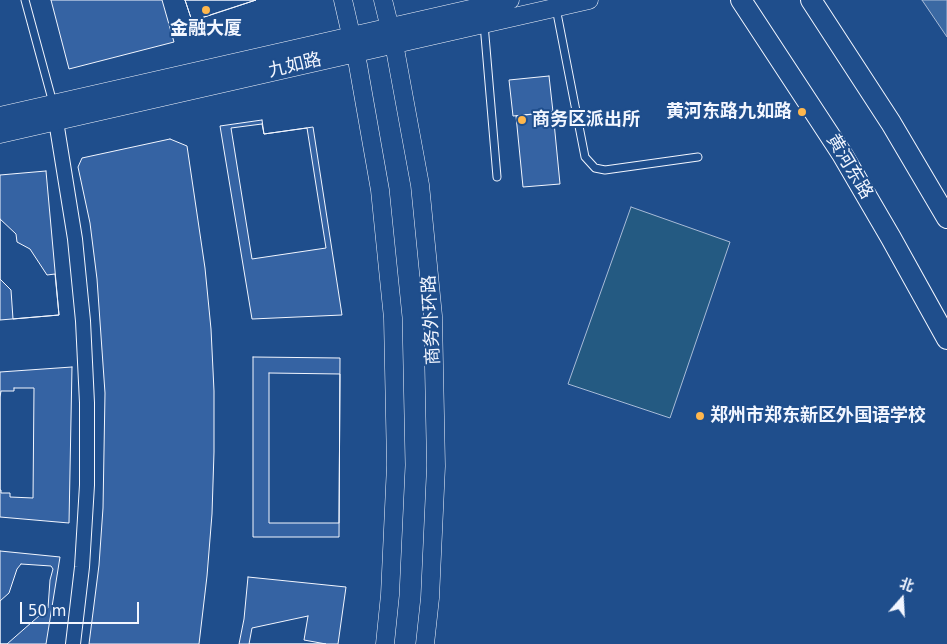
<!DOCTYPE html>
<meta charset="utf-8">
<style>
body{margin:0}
#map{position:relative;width:947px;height:644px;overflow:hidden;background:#1f4e8c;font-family:"DejaVu Sans","Noto Sans SC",sans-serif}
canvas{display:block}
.north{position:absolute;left:877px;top:574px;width:50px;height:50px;-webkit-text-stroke:4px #1f4e8c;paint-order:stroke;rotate:19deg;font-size:14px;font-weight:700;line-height:20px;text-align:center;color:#f2f6ff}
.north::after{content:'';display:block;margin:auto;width:18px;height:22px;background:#f2f6ff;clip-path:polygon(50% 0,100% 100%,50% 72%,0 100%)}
.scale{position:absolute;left:20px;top:602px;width:119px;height:22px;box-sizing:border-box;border:2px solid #f2f6ff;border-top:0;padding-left:6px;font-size:15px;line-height:18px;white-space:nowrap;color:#f2f6ff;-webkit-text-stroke:4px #1f4e8c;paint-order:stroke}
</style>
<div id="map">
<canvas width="947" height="644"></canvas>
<div class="north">北</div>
<div class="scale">50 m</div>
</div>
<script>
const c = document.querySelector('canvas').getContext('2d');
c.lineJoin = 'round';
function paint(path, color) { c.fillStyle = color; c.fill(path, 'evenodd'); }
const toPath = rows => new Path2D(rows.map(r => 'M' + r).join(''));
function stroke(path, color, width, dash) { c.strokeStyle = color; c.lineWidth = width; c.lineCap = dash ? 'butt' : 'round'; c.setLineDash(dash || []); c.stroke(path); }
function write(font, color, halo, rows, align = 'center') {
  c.font = font + ' "DejaVu Sans","Noto Sans SC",sans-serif'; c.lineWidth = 4; c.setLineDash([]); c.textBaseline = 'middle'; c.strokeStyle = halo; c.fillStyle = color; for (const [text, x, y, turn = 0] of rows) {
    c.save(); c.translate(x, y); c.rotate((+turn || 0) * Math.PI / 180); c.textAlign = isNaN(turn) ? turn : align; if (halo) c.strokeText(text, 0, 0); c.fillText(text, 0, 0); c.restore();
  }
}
const green = toPath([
 [631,207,730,242,670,418,568,384,631,207]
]);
paint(green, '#245a82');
stroke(green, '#a8bbd7', 1);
const water = toPath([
 [922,0,947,0,947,37,922,0]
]);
paint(water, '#3b69a3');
stroke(water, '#a8bbd7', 1);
const building = toPath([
 [51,0,162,0,174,42,69,69,51,0],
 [185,0,256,0,192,21,185,0],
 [185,0,256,0,192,21,185,0],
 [549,76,553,112,513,116,509,80,549,76],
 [553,112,560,184,523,187,516,116,553,112],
 [262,120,264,134,313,127,342,315,252,319,220,126,262,120],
 [262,124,264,134,307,128,326,248,252,259,231,128,262,124],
 [170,139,187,146,205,268,211,329,214,391,214,452,212,514,207,576,199,644,89,644,99,565,103,508,105,393,97,279,90,223,78,167,82,158,170,139],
 [46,171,59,315,0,320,0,175,46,171],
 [0,219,16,234,17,242,30,249,47,275,55,274,59,315,13,319,11,290,0,279,0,219],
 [253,357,340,358,339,537,253,537,253,357],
 [72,367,69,523,0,517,0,372,72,367],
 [269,373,340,374,339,523,269,523,269,373],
 [14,388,34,388,33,498,10,497,10,493,1,493,1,490,0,490,0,397,1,391,14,391,14,388],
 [0,551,60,557,46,644,0,644,0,551],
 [21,564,51,566,53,569,50,580,48,608,7,644,0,644,0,601,9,593,17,569,21,564],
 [248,577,346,587,338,644,239,644,244,619,248,577],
 [308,616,304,640,326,644,249,644,252,628,308,616]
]);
paint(building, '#3563a3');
stroke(building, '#f2f6ff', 1);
const service = toPath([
 [25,0,53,103],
 [556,8,585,157,595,168,605,170,698,157],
 [484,24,497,177]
]);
const minor = toPath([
 [56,121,75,239,83,321,87,403,87,485,82,567,73,644]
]);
const tertiary = toPath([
 [343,0,358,65,380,190,393,318,396,465,390,595,385,644],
 [383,0,395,49,420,185,433,316,436,466,430,598,425,644],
 [0,116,510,0],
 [0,134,589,0]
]);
const secondary = toPath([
 [741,0,842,154,891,238,947,339],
 [811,0,891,123,947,218]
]);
stroke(service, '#f2f6ff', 9);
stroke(minor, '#f2f6ff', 16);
stroke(tertiary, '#f2f6ff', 19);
stroke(secondary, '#f2f6ff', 22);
stroke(service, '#1f4e8c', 7);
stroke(minor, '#1f4e8c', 14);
stroke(tertiary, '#1f4e8c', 18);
stroke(secondary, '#1f4e8c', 20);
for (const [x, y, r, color] of [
 [206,10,5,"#ffb74d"],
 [802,112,5,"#ffb74d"],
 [522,120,5,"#ffb74d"],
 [700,416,5,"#ffb74d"]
]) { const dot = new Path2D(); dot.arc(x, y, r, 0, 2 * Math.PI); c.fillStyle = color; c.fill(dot); stroke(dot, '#1f4e8c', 2); }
write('bold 18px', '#f2f6ff', '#1f4e8c', [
 ["金融大厦",206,29,"center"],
 ["黄河东路九如路",792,112,"right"],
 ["商务区派出所",532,120],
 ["郑州市郑东新区外国语学校",710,416]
], 'left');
write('18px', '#f2f6ff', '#1f4e8c', [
 ["九如路",295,66,-13],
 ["黄河东路",849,167,59],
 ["商务外环路",432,320,-93]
]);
</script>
